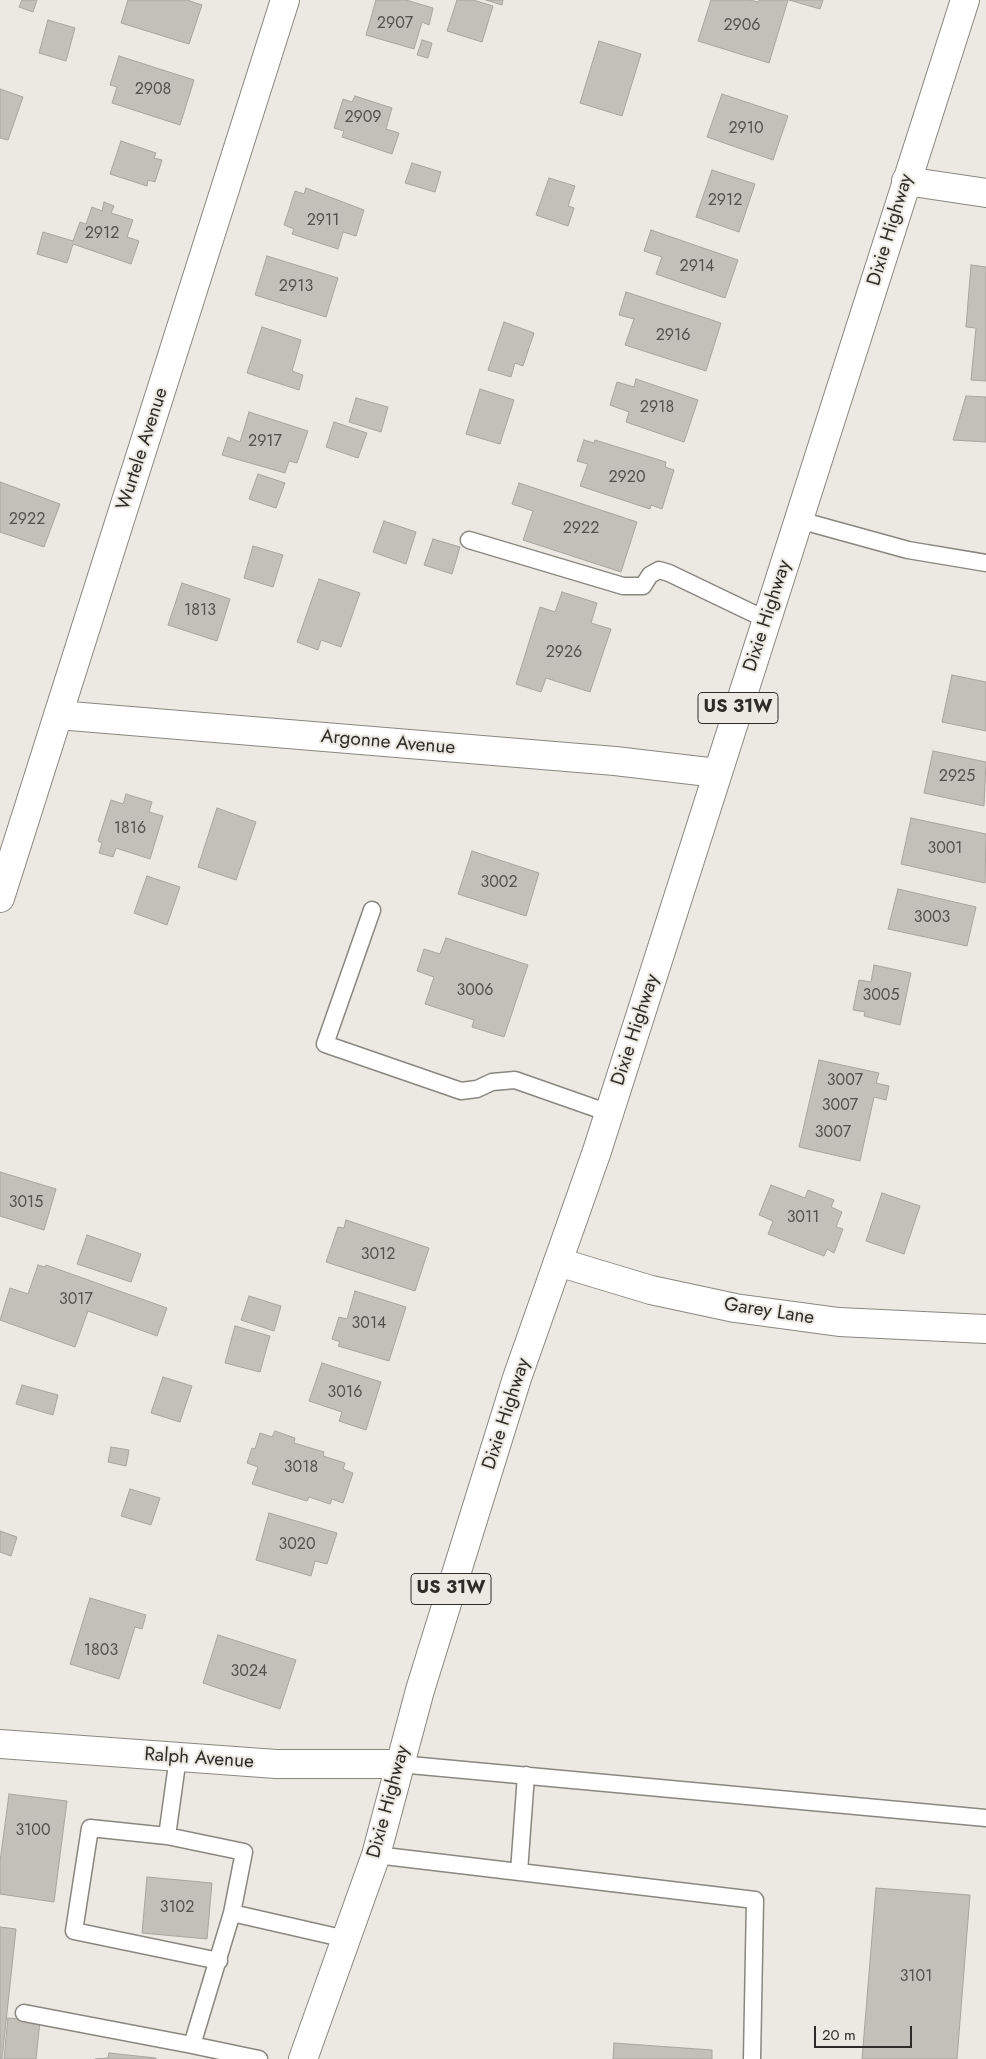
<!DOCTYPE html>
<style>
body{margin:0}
#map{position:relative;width:986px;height:2059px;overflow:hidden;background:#ebe9e2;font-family:Jost,sans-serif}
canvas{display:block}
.scale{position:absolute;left:814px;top:2026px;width:98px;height:22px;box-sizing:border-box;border:2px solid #2d2c29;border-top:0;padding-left:6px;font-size:15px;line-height:18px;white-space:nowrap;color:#2d2c29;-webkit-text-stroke:4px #ebe9e2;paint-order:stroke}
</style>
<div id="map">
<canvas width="986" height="2059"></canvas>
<div class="scale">20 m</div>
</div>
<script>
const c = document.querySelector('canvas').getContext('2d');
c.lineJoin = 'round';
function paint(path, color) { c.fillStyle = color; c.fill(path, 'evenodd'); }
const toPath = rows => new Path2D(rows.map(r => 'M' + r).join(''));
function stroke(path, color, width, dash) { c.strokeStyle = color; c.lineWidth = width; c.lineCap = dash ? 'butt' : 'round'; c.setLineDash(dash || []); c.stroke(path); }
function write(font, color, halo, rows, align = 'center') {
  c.font = font + ' Jost,sans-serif'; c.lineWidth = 4; c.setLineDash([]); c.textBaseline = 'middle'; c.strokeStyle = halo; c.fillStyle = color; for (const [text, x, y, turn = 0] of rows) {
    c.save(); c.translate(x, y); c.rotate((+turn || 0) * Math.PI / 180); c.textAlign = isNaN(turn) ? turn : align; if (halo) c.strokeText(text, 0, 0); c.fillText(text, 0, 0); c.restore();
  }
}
const building = toPath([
 [22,0,37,0,33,12,19,7,22,0],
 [128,0,187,0,202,5,189,44,121,23,128,0],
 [376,0,406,0,433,8,429,25,422,22,414,49,366,35,376,0],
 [457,0,473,0,493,6,482,42,447,31,457,0],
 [486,0,503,0,502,5,486,0],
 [711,0,750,0,758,2,759,0,788,0,769,63,698,41,711,0],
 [789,0,823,0,820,9,789,0],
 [48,20,75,28,66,61,39,53,48,20],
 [422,40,432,43,428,58,417,55,422,40],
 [599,41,641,54,622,116,580,103,599,41],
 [119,56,194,80,180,125,112,103,117,87,110,85,119,56],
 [0,89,23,97,8,140,0,138,0,89],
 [722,94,788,116,773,160,707,137,722,94],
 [355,96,392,108,386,129,399,133,392,154,342,137,344,131,334,128,343,99,352,102,355,96],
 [121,141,156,153,154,158,162,160,155,182,148,180,147,186,110,174,121,141],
 [412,163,441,172,435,192,405,183,412,163],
 [712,170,755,184,739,232,696,217,712,170],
 [549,178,575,186,568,206,574,208,568,226,536,215,549,178],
 [306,188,364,210,356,236,343,232,338,249,292,234,294,229,284,225,295,191,304,194,306,188],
 [104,202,114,206,111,213,133,220,127,237,139,241,131,264,73,244,67,263,37,254,43,232,73,241,80,222,86,224,92,207,102,211,104,202],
 [651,230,738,260,725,298,656,274,662,257,644,251,651,230],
 [267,256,338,278,326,317,255,295,267,256],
 [971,265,986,267,986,381,971,380,976,328,966,327,971,265],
 [626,292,721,323,706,371,625,345,634,319,619,315,626,292],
 [504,322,534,333,523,366,515,363,511,377,488,370,504,322],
 [262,327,301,340,292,371,303,375,299,390,247,373,262,327],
 [636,379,698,400,684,442,626,422,629,412,610,405,617,382,634,387,636,379],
 [480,389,514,400,500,444,466,434,480,389],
 [966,396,986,397,986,442,953,440,966,396],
 [356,398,388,407,381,432,349,422,356,398],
 [249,412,308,431,297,463,289,461,285,473,222,455,228,437,240,442,249,412],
 [334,422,367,433,358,458,326,447,334,422],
 [584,440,594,443,595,440,666,462,665,467,674,470,662,509,651,505,650,509,580,486,588,464,577,461,584,440],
 [258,474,285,483,276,508,249,499,258,474],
 [0,482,60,504,44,547,0,532,0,482],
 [519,483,637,522,621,572,523,540,533,511,512,504,519,483],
 [384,521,416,532,406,564,373,552,384,521],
 [433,539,460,547,452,574,424,565,433,539],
 [253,546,283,555,273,587,244,578,253,546],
 [319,579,360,593,341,647,321,640,318,650,297,642,319,579],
 [182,583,230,599,217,641,168,625,182,583],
 [562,592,597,603,591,623,611,629,590,692,546,678,541,692,516,684,540,607,555,612,562,592],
 [952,675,986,682,986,731,942,722,952,675],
 [933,751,986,762,984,806,924,793,933,751],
 [126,794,152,802,149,812,163,816,150,859,116,848,113,857,99,853,102,843,98,841,111,800,123,804,126,794],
 [217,808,256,822,236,880,198,867,217,808],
 [911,818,986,834,985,883,901,864,911,818],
 [472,851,539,873,526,916,458,894,472,851],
 [147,876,180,887,167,925,134,913,147,876],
 [898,889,976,907,967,946,888,929,898,889],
 [446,938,528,965,504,1037,472,1027,474,1020,425,1004,434,977,417,971,424,949,440,954,446,938],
 [874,965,911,973,900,1025,864,1016,865,1012,853,1010,859,980,871,982,874,965],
 [819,1060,879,1073,876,1083,889,1086,886,1100,874,1097,860,1161,799,1147,819,1060],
 [0,1172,56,1189,44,1230,0,1216,0,1172],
 [771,1185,805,1198,808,1190,834,1200,831,1207,842,1212,836,1227,843,1229,834,1253,827,1249,824,1256,768,1234,773,1221,759,1215,771,1185],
 [882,1193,920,1206,904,1254,866,1241,882,1193],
 [346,1220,429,1248,415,1291,326,1262,338,1227,344,1228,346,1220],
 [87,1235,141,1254,131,1282,77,1264,87,1235],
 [38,1265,45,1267,46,1265,167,1308,157,1336,88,1311,75,1347,0,1320,10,1288,28,1294,38,1265],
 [355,1291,406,1307,389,1361,338,1346,340,1342,332,1339,339,1317,347,1319,355,1291],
 [249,1296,281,1306,274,1331,241,1320,249,1296],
 [235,1326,270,1336,260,1372,225,1363,235,1326],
 [322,1363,381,1382,366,1430,339,1421,342,1412,309,1401,322,1363],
 [163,1377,192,1386,180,1422,151,1413,163,1377],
 [22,1385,58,1395,53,1415,16,1404,22,1385],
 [275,1431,295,1438,294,1443,324,1452,323,1456,345,1463,343,1469,353,1473,343,1503,332,1499,330,1504,309,1497,307,1501,252,1484,258,1467,247,1463,252,1448,255,1449,260,1433,272,1437,275,1431],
 [111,1447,129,1450,126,1466,108,1462,111,1447],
 [130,1489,160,1498,151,1525,121,1516,130,1489],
 [269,1513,337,1533,327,1564,315,1561,311,1576,256,1560,269,1513],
 [0,1531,17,1537,11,1556,0,1552,0,1531],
 [90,1598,146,1615,142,1629,135,1627,119,1679,70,1664,90,1598],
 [218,1635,296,1660,280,1709,203,1683,218,1635],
 [9,1794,67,1801,54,1902,0,1894,0,1862,9,1794],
 [147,1877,212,1883,207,1939,142,1933,147,1877],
 [876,1888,970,1895,957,2059,862,2059,876,1888],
 [0,1927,16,1929,2,2059,0,2059,0,1927],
 [8,2018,40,2021,36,2059,4,2059,8,2018],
 [614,2043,712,2050,712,2059,613,2059,614,2043],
 [109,2053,156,2058,156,2059,95,2059,108,2058,109,2053]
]);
paint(building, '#c3c0b9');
stroke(building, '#a7a59e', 1);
const service = toPath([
 [799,520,908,550,986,563],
 [469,540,623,586,643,586,650,575,659,570,669,573,767,620],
 [372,910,325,1044,461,1091,477,1089,492,1082,515,1080,609,1113],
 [399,1764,986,1818],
 [167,1836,178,1757],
 [376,1855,755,1900,752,2059],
 [519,1872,526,1775],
 [232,1913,192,2045,259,2059],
 [219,1961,74,1931,90,1828,167,1836,244,1852,232,1913,346,1939],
 [24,2013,192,2045]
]);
const minor = toPath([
 [906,181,986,193],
 [58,715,615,761,717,773],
 [0,898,285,0],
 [558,1262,651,1290,735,1308,839,1322,986,1329]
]);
const tertiary = toPath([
 [0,1744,276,1764,399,1764]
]);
const primary = toPath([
 [303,2059,376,1855,420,1690,517,1378,597,1151,965,0]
]);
stroke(service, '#898780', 19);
stroke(minor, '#898780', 30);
stroke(tertiary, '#898780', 30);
stroke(primary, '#898780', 30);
stroke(service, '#fff', 16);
stroke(minor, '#fff', 28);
stroke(tertiary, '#fff', 28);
stroke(primary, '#fff', 28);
write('16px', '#52514d', null, [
 ["2907",395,24],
 ["2906",742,26],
 ["2908",153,90],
 ["2909",363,118],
 ["2910",746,129],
 ["2912",725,201],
 ["2911",323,221],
 ["2912",102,234],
 ["2914",697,267],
 ["2913",296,287],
 ["2916",673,336],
 ["2918",657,408],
 ["2917",265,442],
 ["2920",627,478],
 ["2922",27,520],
 ["2922",581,529],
 ["1813",200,611],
 ["2926",564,653],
 ["2925",957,777],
 ["1816",130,829],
 ["3001",945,849],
 ["3002",499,883],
 ["3003",932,918],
 ["3006",475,991],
 ["3005",881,996],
 ["3007",845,1081],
 ["3007",840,1106],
 ["3007",833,1133],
 ["3015",26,1203],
 ["3011",803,1218],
 ["3012",378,1255],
 ["3017",76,1300],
 ["3014",369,1324],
 ["3016",345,1393],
 ["3018",301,1468],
 ["3020",297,1545],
 ["1803",101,1651],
 ["3024",249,1672],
 ["3100",33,1831],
 ["3102",177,1908],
 ["3101",916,1977]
]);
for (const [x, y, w] of [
 [738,708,80],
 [451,1589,80]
]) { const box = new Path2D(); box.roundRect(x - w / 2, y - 15.5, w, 31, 4); c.fillStyle = '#ebe9e2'; c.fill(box); stroke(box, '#2d2c29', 1); }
write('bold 18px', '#2d2c29', null, [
 ["US 31W",738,708],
 ["US 31W",451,1589]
]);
write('19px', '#2d2c29', '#ebe9e2', [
 ["Dixie Highway",891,230,-73],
 ["Wurtele Avenue",143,449,-72],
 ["Dixie Highway",768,616,-72],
 ["Argonne Avenue",388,743,5],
 ["Dixie Highway",636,1030,-72],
 ["Garey Lane",769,1312,9],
 ["Dixie Highway",507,1414,-72],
 ["Ralph Avenue",199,1759,4],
 ["Dixie Highway",389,1802,-75]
]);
</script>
